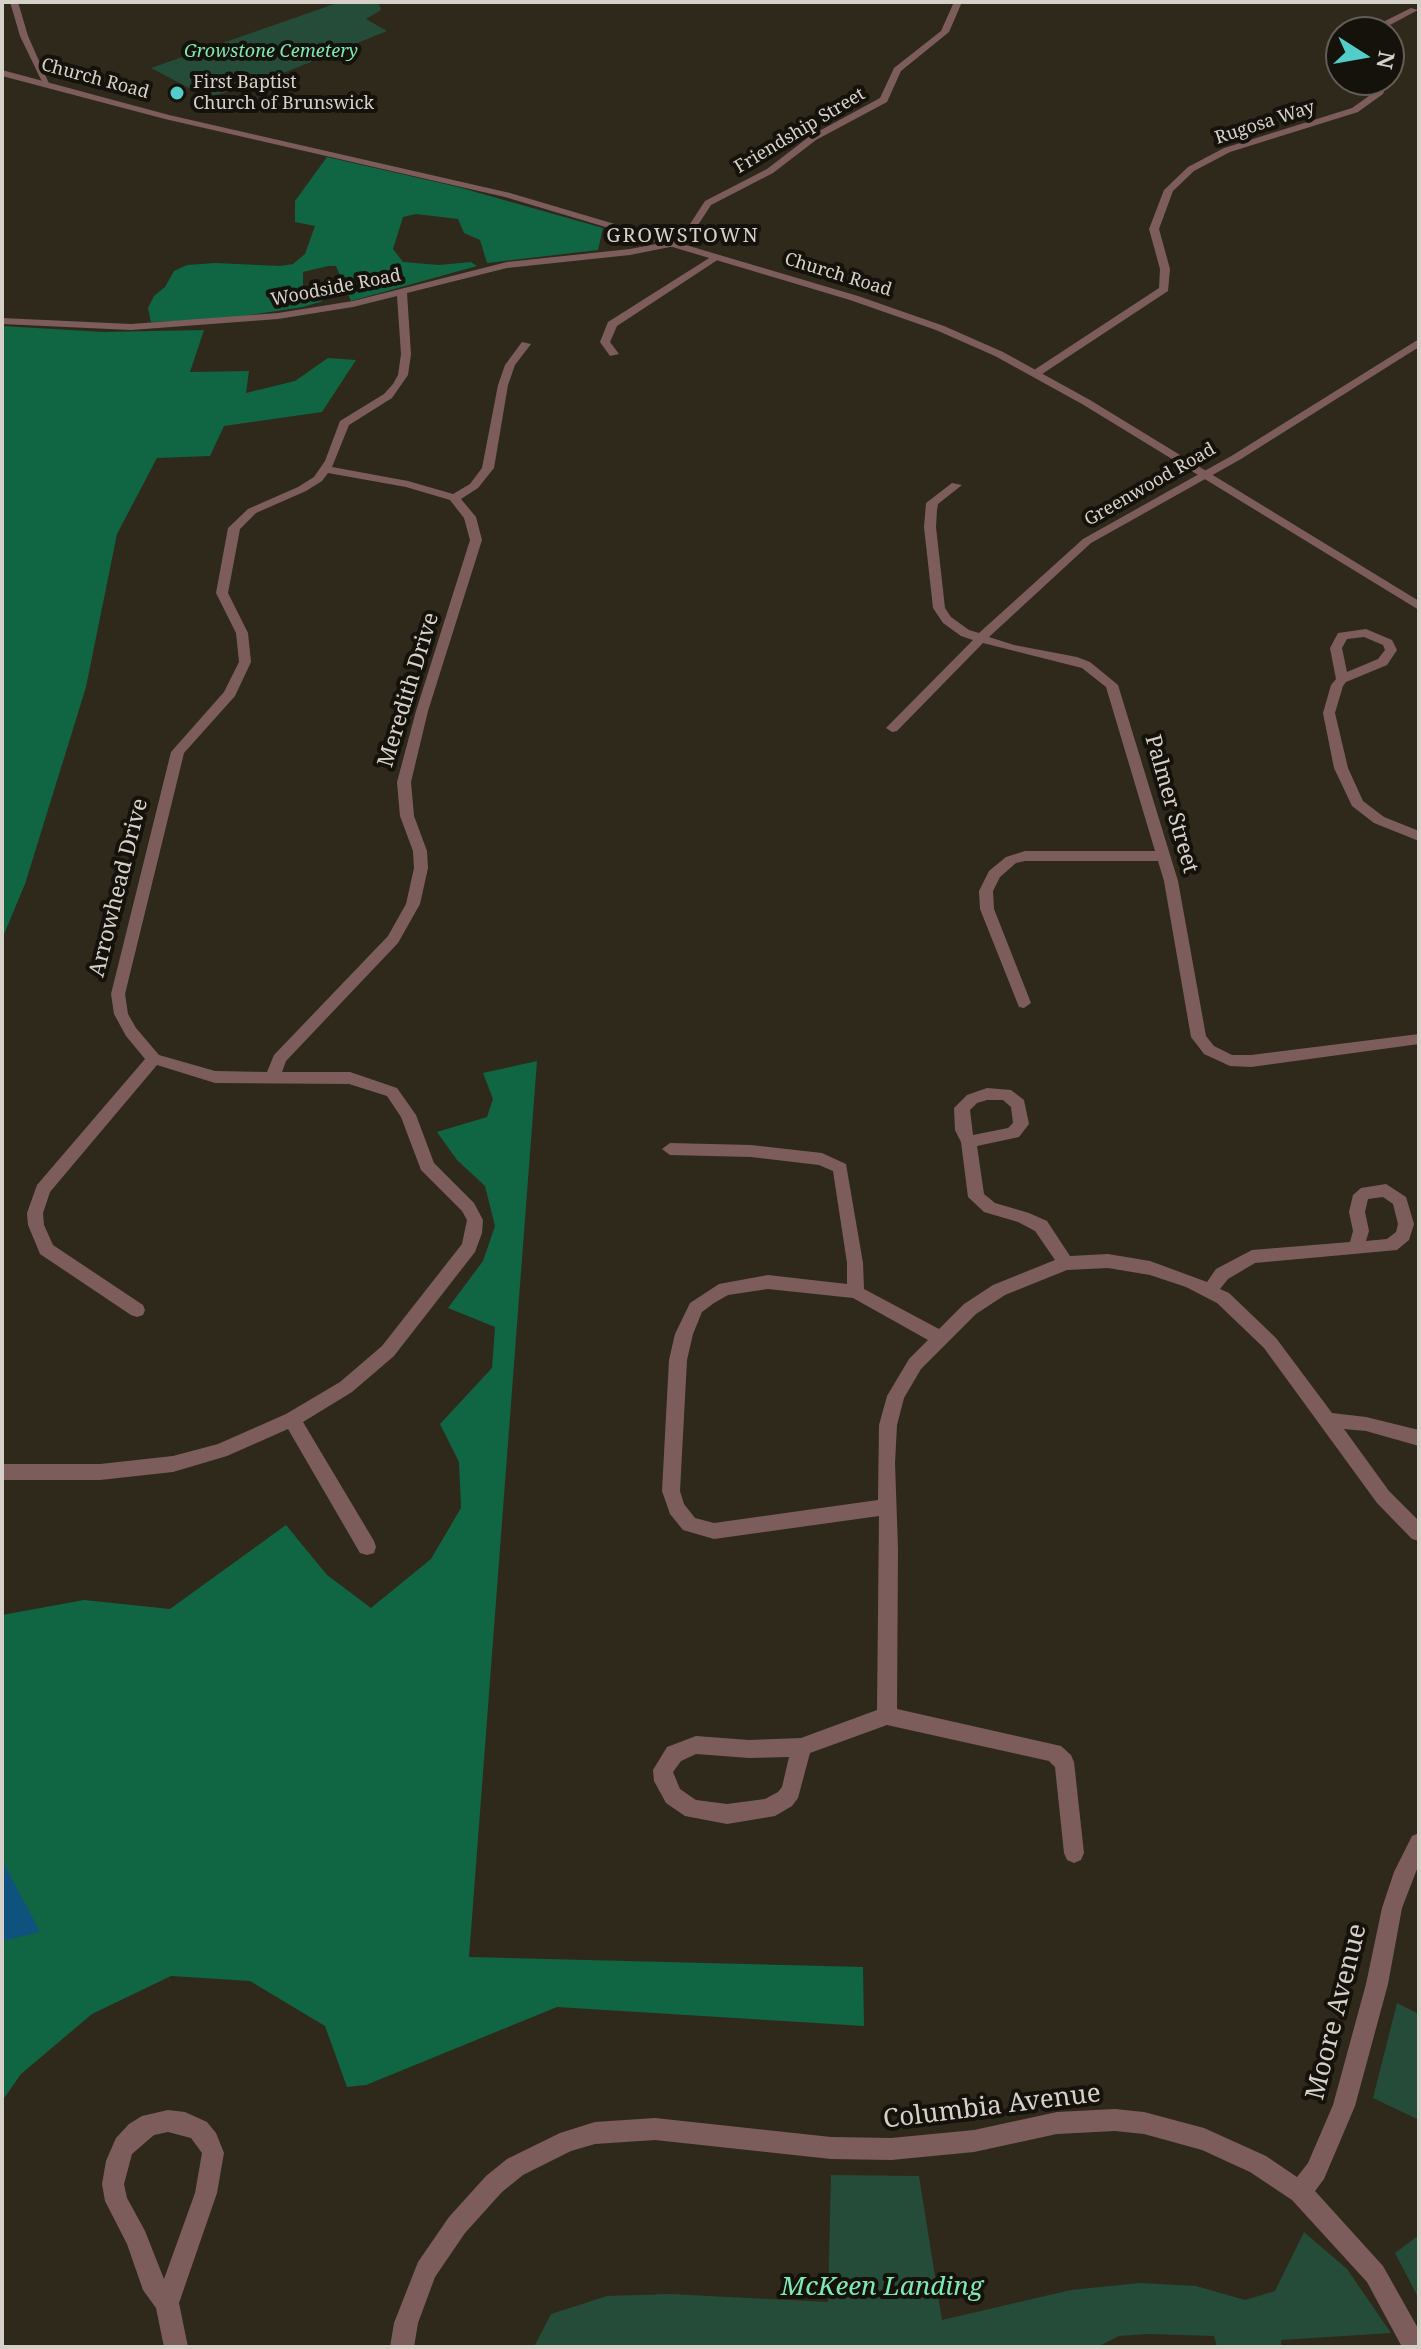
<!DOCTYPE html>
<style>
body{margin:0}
#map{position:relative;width:1421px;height:2349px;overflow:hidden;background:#2f291c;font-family:"Noto Serif",serif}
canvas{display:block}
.frame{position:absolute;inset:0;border:4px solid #d5d1c8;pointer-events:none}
.north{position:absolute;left:1325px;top:16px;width:80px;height:80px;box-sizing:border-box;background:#15120c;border:2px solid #625e57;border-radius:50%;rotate:101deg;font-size:22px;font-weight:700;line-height:32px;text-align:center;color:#d5d1c8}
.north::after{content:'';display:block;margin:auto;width:28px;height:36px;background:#53cdca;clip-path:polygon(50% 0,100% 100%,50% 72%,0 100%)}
</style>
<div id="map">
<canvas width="1421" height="2349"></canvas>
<div class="frame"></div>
<div class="north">N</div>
</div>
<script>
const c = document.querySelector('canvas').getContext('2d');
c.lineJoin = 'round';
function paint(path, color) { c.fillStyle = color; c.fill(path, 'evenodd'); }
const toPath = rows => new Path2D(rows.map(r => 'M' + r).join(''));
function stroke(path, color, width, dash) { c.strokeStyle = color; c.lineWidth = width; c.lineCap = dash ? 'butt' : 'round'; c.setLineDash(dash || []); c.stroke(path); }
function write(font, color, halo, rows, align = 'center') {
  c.font = font + ' "Noto Serif",serif'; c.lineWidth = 8; c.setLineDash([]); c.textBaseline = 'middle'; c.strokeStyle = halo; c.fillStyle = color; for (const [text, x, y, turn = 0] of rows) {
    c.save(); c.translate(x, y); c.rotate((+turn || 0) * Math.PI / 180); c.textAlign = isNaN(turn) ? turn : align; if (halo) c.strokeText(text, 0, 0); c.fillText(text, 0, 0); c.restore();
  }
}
paint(toPath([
 [340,2,379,4,381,10,366,19,387,31,281,74,208,98,151,68],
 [1397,2003,1419,2014,1419,2120,1373,2098],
 [831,2175,919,2176,942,2320,1071,2290,1140,2283,1196,2286,1245,2300,1275,2291,1304,2232,1347,2269,1391,2333,1281,2340,1281,2347,1217,2347,1214,2336,1148,2334,1119,2336,1097,2347,534,2347,551,2314,607,2296,670,2294,828,2302],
 [1419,2235,1419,2299,1395,2253]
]), '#244c39');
paint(toPath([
 [327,157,458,187,603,228,598,250,487,263,480,240,464,233,458,219,416,214,403,217,393,249,403,262,439,265,471,262,477,266,351,301,336,266,328,266,303,272,303,291,323,301,303,307,223,319,151,322,148,308,154,296,165,287,174,271,187,265,215,263,280,266,293,264,305,254,315,226,295,222,295,201],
 [2,326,104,332,204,330,190,372,249,371,246,393,295,381,328,358,356,360,322,412,224,426,210,456,157,458,117,534,86,687,25,884,2,939],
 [537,1061,469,1957,863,1967,864,2026,557,2007,366,2085,347,2087,325,2026,250,1981,171,1976,92,2014,21,2074,2,2101,2,1615,84,1600,170,1609,286,1525,327,1575,371,1608,431,1559,461,1508,459,1462,440,1424,492,1368,495,1327,448,1308,483,1261,495,1226,485,1186,457,1160,437,1132,487,1117,493,1099,483,1073]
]), '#106543');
paint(toPath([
 [2,1860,40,1932,2,1941]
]), '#0f527d');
paint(toPath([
 [10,2,18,2,28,36,51,88,44,86,20,36,10,2],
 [954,2,962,2,949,32,901,71,887,102,816,140,773,173,711,205,683,248,675,246,630,255,507,268,407,293,411,354,408,375,392,398,349,425,332,467,408,481,453,494,470,484,482,468,498,385,505,365,522,342,531,344,515,365,508,385,494,468,478,488,461,499,476,517,482,540,428,711,411,782,414,816,427,851,428,868,420,904,398,943,286,1061,282,1072,350,1072,397,1088,416,1115,434,1163,474,1203,483,1220,482,1233,475,1252,394,1356,352,1392,303,1422,374,1541,376,1547,374,1553,367,1555,360,1553,288,1429,227,1456,173,1472,100,1480,2,1480,2,1464,100,1464,173,1456,218,1444,286,1414,340,1382,382,1346,462,1244,467,1220,462,1211,421,1170,401,1117,387,1096,349,1084,215,1083,157,1065,50,1192,43,1213,44,1225,53,1245,143,1305,145,1310,143,1315,137,1317,131,1315,40,1254,38,1249,28,1225,27,1213,37,1185,145,1059,126,1036,114,1014,111,994,171,752,224,692,239,662,236,633,216,593,228,528,248,509,298,487,314,477,325,461,340,421,384,394,393,384,398,375,401,354,397,296,353,307,278,319,131,330,2,324,2,318,131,324,278,313,353,301,507,262,630,249,672,241,677,244,705,201,767,169,810,136,880,98,894,68,941,31,954,2],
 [328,473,406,487,450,500,464,518,470,540,416,711,397,782,400,816,413,851,414,868,406,904,388,936,274,1055,267,1072,215,1071,159,1055,136,1028,128,1014,125,994,184,753,235,696,251,662,248,633,228,593,240,529,256,513,306,491,322,481,328,473],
 [1411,8,1418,10,1388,26,1386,32,1378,32,1381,23,1411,8],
 [1381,80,1389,80,1383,94,1358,112,1230,152,1194,171,1173,191,1159,229,1170,269,1168,291,1039,376,1031,376,1031,372,1159,288,1160,269,1149,229,1164,190,1188,167,1224,148,1352,108,1376,91,1381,80],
 [714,255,722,257,617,326,610,342,619,354,610,356,600,342,608,322,714,255],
 [1419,339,1419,347,1241,459,1091,543,989,637,1014,645,1077,657,1090,662,1118,685,1178,881,1206,1036,1214,1046,1232,1055,1251,1055,1419,1034,1419,1044,1251,1067,1230,1066,1204,1054,1191,1037,1164,881,1158,861,1025,861,1016,863,1000,877,993,891,994,909,1031,1003,1024,1008,1019,1007,980,909,979,891,989,871,1006,857,1025,851,1155,851,1106,687,1082,668,983,643,897,731,892,732,886,728,973,640,961,636,943,623,933,608,924,527,926,503,952,483,962,485,938,504,937,510,936,527,945,608,951,617,969,630,979,633,1083,539,1233,455,1419,339],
 [1366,629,1392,640,1397,650,1387,665,1346,682,1343,686,1335,713,1348,768,1363,801,1384,817,1419,831,1419,841,1374,823,1352,806,1334,768,1323,713,1331,685,1336,679,1330,648,1338,633,1366,629],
 [1364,637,1383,645,1385,650,1378,659,1347,672,1342,648,1347,639,1364,637],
 [987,1088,1011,1090,1024,1100,1029,1124,1019,1137,977,1146,984,1194,995,1203,1029,1213,1047,1221,1070,1256,1108,1254,1150,1261,1207,1282,1216,1269,1252,1250,1350,1242,1353,1231,1349,1212,1353,1195,1361,1188,1386,1184,1406,1197,1414,1224,1409,1240,1397,1250,1255,1263,1228,1279,1220,1289,1229,1293,1276,1338,1332,1413,1366,1417,1419,1430,1419,1446,1366,1431,1344,1429,1389,1491,1419,1521,1419,1541,1412,1539,1377,1503,1264,1348,1217,1303,1186,1287,1150,1275,1108,1268,1067,1270,1005,1295,976,1314,921,1369,904,1398,897,1425,895,1463,898,1549,897,1709,1061,1746,1071,1755,1074,1762,1084,1853,1081,1860,1074,1863,1067,1860,1064,1853,1055,1767,1049,1761,887,1725,810,1753,798,1798,792,1806,775,1816,727,1824,685,1816,666,1803,654,1781,653,1770,667,1747,696,1736,749,1740,801,1738,877,1710,879,1516,714,1539,683,1530,670,1514,662,1491,669,1360,675,1334,690,1303,719,1284,768,1275,847,1284,847,1263,833,1171,819,1165,751,1157,670,1155,662,1149,670,1143,751,1145,822,1153,846,1164,863,1263,864,1289,939,1329,964,1304,993,1285,1055,1260,1035,1231,1018,1222,984,1212,968,1197,961,1142,955,1130,954,1108,967,1095,987,1088],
 [987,1100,1003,1100,1011,1107,1013,1123,1008,1128,973,1135,970,1110,977,1103,987,1100],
 [1383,1197,1393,1204,1398,1224,1396,1232,1387,1239,1366,1241,1369,1231,1365,1212,1368,1199,1383,1197],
 [768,1289,853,1298,928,1340,909,1359,887,1396,879,1425,878,1500,714,1523,695,1518,684,1504,680,1491,687,1360,693,1334,702,1312,714,1303,728,1295,768,1289],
 [696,1754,749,1758,789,1757,782,1787,778,1792,765,1799,727,1804,696,1800,680,1789,673,1772,681,1761,696,1754],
 [1419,1833,1419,1864,1402,1908,1388,1984,1355,2106,1324,2179,1315,2191,1383,2266,1419,2330,1419,2347,1402,2347,1367,2282,1292,2200,1250,2172,1202,2150,1144,2134,1115,2131,1057,2134,974,2152,891,2160,831,2159,655,2140,595,2144,571,2151,523,2175,502,2192,465,2233,435,2277,418,2323,414,2347,390,2347,394,2323,418,2262,449,2217,486,2176,507,2159,560,2133,595,2122,655,2118,831,2137,891,2138,974,2130,1057,2112,1115,2109,1144,2112,1204,2128,1266,2156,1297,2177,1308,2163,1333,2105,1366,1984,1382,1908,1394,1872,1412,1836,1419,1833],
 [168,2110,185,2112,207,2122,216,2133,224,2153,217,2193,179,2303,188,2347,164,2347,156,2308,143,2290,127,2244,105,2201,102,2184,106,2161,116,2138,129,2124,142,2116,168,2110],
 [168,2132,191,2138,202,2153,195,2193,164,2279,145,2231,127,2198,124,2184,132,2154,154,2135,168,2132]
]), '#7d5d5c');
paint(toPath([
 [2,70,169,115,510,193,858,296,944,326,1003,352,1090,400,1419,601,1419,610,1082,404,995,356,936,330,850,300,505,197,165,119,2,76,2,70]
]), '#7d5d5c');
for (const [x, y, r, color] of [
 [177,93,8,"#53cdca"]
]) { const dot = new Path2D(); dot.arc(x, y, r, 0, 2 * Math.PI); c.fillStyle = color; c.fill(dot); stroke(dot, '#15120c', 3); }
write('italic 18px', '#7ee8b4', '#15120c', [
 ["Growstone Cemetery",271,52]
]);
write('18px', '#d5d1c8', '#15120c', [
 ["Church Road",95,79,15],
 ["Rugosa Way",1265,123,-18],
 ["Friendship Street",800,131,-31],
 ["Church Road",838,275,17],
 ["Woodside Road",336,288,-11],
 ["Greenwood Road",1150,485,-30]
]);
write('18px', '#d5d1c8', '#15120c', [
 ["First Baptist",193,83],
 ["Church of Brunswick",193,104]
], 'left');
c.letterSpacing = '2px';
write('20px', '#d5d1c8', '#15120c', [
 ["GROWSTOWN",683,236]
]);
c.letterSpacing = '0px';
write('22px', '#d5d1c8', '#15120c', [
 ["Meredith Drive",409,690,-73],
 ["Palmer Street",1171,804,74],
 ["Arrowhead Drive",119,888,-76]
]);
write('26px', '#d5d1c8', '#15120c', [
 ["Moore Avenue",1337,2012,-76],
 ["Columbia Avenue",992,2107,-7]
]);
write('italic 26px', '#7ee8b4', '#15120c', [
 ["McKeen Landing",882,2288]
]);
</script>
